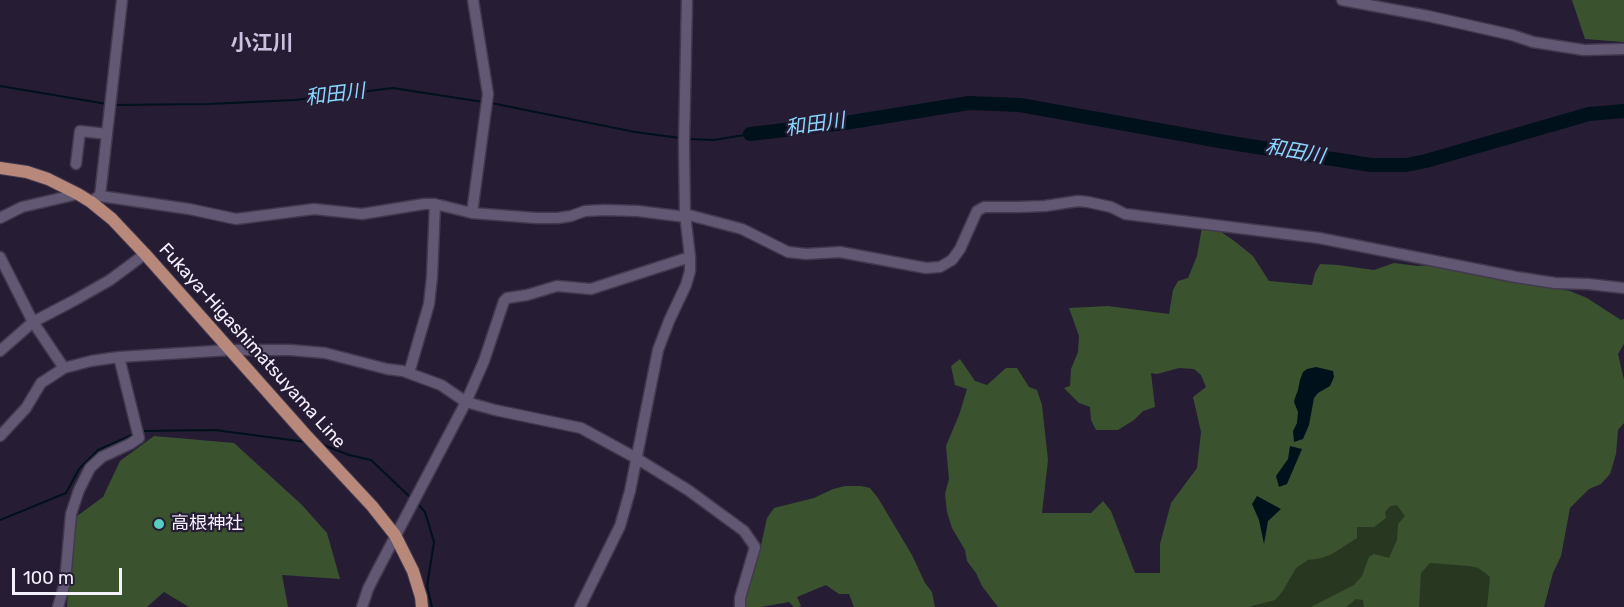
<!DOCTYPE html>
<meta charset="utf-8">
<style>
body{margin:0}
#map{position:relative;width:1624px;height:607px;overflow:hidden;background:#261d35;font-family:Rubik,sans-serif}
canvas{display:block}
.scale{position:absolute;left:12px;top:568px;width:110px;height:27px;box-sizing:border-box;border:3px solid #f5f0fe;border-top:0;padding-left:8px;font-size:18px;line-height:21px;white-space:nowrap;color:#f5f0fe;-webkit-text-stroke:4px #261d35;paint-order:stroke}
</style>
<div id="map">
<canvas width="1624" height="607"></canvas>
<div class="scale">100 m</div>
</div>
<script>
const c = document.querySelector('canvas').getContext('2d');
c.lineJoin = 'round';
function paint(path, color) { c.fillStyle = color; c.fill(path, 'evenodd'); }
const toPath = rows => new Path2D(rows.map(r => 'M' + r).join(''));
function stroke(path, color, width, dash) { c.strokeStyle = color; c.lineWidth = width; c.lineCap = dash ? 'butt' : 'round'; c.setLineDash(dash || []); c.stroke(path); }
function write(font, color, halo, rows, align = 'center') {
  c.font = font + ' Rubik,"Noto Sans JP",sans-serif'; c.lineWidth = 4.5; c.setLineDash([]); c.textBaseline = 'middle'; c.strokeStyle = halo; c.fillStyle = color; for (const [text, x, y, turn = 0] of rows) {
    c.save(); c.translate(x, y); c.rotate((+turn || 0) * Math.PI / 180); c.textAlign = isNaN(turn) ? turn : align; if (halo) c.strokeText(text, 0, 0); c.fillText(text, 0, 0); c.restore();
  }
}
paint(toPath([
 [1393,495,1493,557,1544,607,1235,607,1284,563]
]), '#283820');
paint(toPath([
 [1572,0,1624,0,1624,42,1585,39],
 [1202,227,1218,230,1233,240,1253,256,1269,281,1312,285,1315,273,1320,264,1338,265,1374,270,1394,263,1418,266,1433,265,1480,274,1498,280,1550,287,1570,291,1587,298,1621,320,1624,319,1624,344,1618,354,1624,380,1624,423,1618,430,1616,454,1610,474,1601,484,1589,489,1570,508,1561,556,1553,573,1544,607,1487,607,1490,577,1484,572,1478,568,1469,566,1430,563,1421,573,1419,607,1364,607,1363,600,1356,599,1346,607,1311,607,1354,585,1362,576,1369,557,1374,554,1389,558,1397,540,1398,524,1405,516,1397,505,1390,506,1385,512,1386,518,1374,527,1357,527,1357,538,1332,554,1322,558,1308,560,1296,568,1282,592,1275,600,1248,607,998,607,982,586,976,573,967,561,965,550,952,528,947,512,945,494,949,479,946,446,959,415,967,389,955,385,951,366,960,359,975,381,987,385,1006,368,1017,368,1029,387,1037,390,1042,405,1048,460,1042,513,1091,513,1103,501,1111,511,1135,573,1160,573,1160,544,1171,503,1197,468,1201,432,1193,397,1206,387,1201,375,1194,369,1179,368,1157,374,1151,373,1155,407,1143,411,1134,420,1118,430,1096,430,1091,420,1090,407,1079,403,1064,388,1070,386,1071,369,1078,352,1079,336,1069,308,1108,306,1169,314,1173,290,1178,281,1188,278,1197,256],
 [154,436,234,443,302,505,327,533,340,579,282,575,288,607,189,607,164,592,147,607,67,607,73,519,103,497,120,461],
 [845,486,861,486,870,488,878,498,912,555,925,583,932,592,935,607,854,607,849,594,839,594,826,585,797,597,801,606,798,607,794,607,789,602,761,607,745,607,742,578,761,545,767,518,774,508,814,498,833,489]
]), '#3b522f');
paint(toPath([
 [1316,367,1333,371,1334,377,1330,386,1318,393,1314,398,1309,425,1303,439,1294,442,1293,431,1297,423,1298,412,1294,402,1295,398,1298,390,1300,380,1303,372,1307,369],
 [1290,446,1302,449,1287,484,1279,487,1276,476,1288,459],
 [1257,496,1281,509,1268,521,1264,544,1259,520,1252,504]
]), '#00111b');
stroke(toPath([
 [0,86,107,104],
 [491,103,635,132,680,138],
 [115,105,209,104,295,100,393,88,483,102],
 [689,139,714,140,750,134],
 [142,431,215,430,306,442],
 [321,444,349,455,371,460,411,498],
 [418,504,425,512,434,542,427,586,432,607],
 [0,520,66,493,79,469,98,450,134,434]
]), '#00111b', 2);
stroke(toPath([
 [750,134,845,123,969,103,1020,105,1225,142,1371,165,1406,165,1426,161,1589,114,1624,111]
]), '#00111b', 14);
const minor = toPath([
 [1342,0,1428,16,1512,35,1533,42,1584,50,1624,49],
 [76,164,80,131,107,134],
 [100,196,189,209,236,219,314,209,362,214,424,204,435,204,472,213,536,218,558,218,571,216,585,211,604,210,638,211,686,217],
 [96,198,100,196,122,0],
 [472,213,488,94,473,0],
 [685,214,742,229,788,252,806,254,840,252,926,268,940,267,952,260,960,249,977,211,984,207,1018,207,1045,206,1078,201,1088,202,1111,207,1125,214,1319,238,1516,277,1555,283,1588,284,1624,288],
 [0,218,22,207,78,194],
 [0,257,33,322,64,368],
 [0,351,33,322,75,300,110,280,145,254],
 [409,373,429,304,432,277,435,204],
 [0,436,26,408,41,383,64,368,91,361,119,357,230,350,290,350,325,353,387,369,403,371,441,385,466,402,495,410,581,428,636,458,688,490,744,531,755,547,740,598,740,607],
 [58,607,65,582,71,514,79,490,90,468,102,457,130,444,139,438,119,357],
 [362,607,368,589,375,575,466,402,484,361,504,301,507,298,527,295,557,286,591,289,597,287,690,257],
 [580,607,620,526,630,491,658,350,669,321,686,285,690,271,690,257,685,214,684,144,687,0]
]);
const major = toPath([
 [0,168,27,172,48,179,78,194,91,202,112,219,145,254,304,433,372,506,395,535,413,571,421,597,422,607]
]);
stroke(minor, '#42394e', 13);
stroke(major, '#42394e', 14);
stroke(minor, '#625874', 10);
stroke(major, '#b8897a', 12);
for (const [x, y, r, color] of [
 [159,524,6,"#56cec4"]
]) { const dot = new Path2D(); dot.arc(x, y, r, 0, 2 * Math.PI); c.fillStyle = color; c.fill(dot); stroke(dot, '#261d35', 2); }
write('18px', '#f5f0fe', '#261d35', [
 ["Fukaya-Higashimatsuyama Line",252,346,48]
]);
write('18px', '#f5f0fe', '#261d35', [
 ["高根神社",171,524]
], 'left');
write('italic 20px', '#89d6fc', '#261d35', [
 ["和田川",335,95,-7],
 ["和田川",815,125,-8],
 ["和田川",1295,152,10]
]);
write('bold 21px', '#cbc0e0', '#261d35', [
 ["小江川",262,44]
]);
</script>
